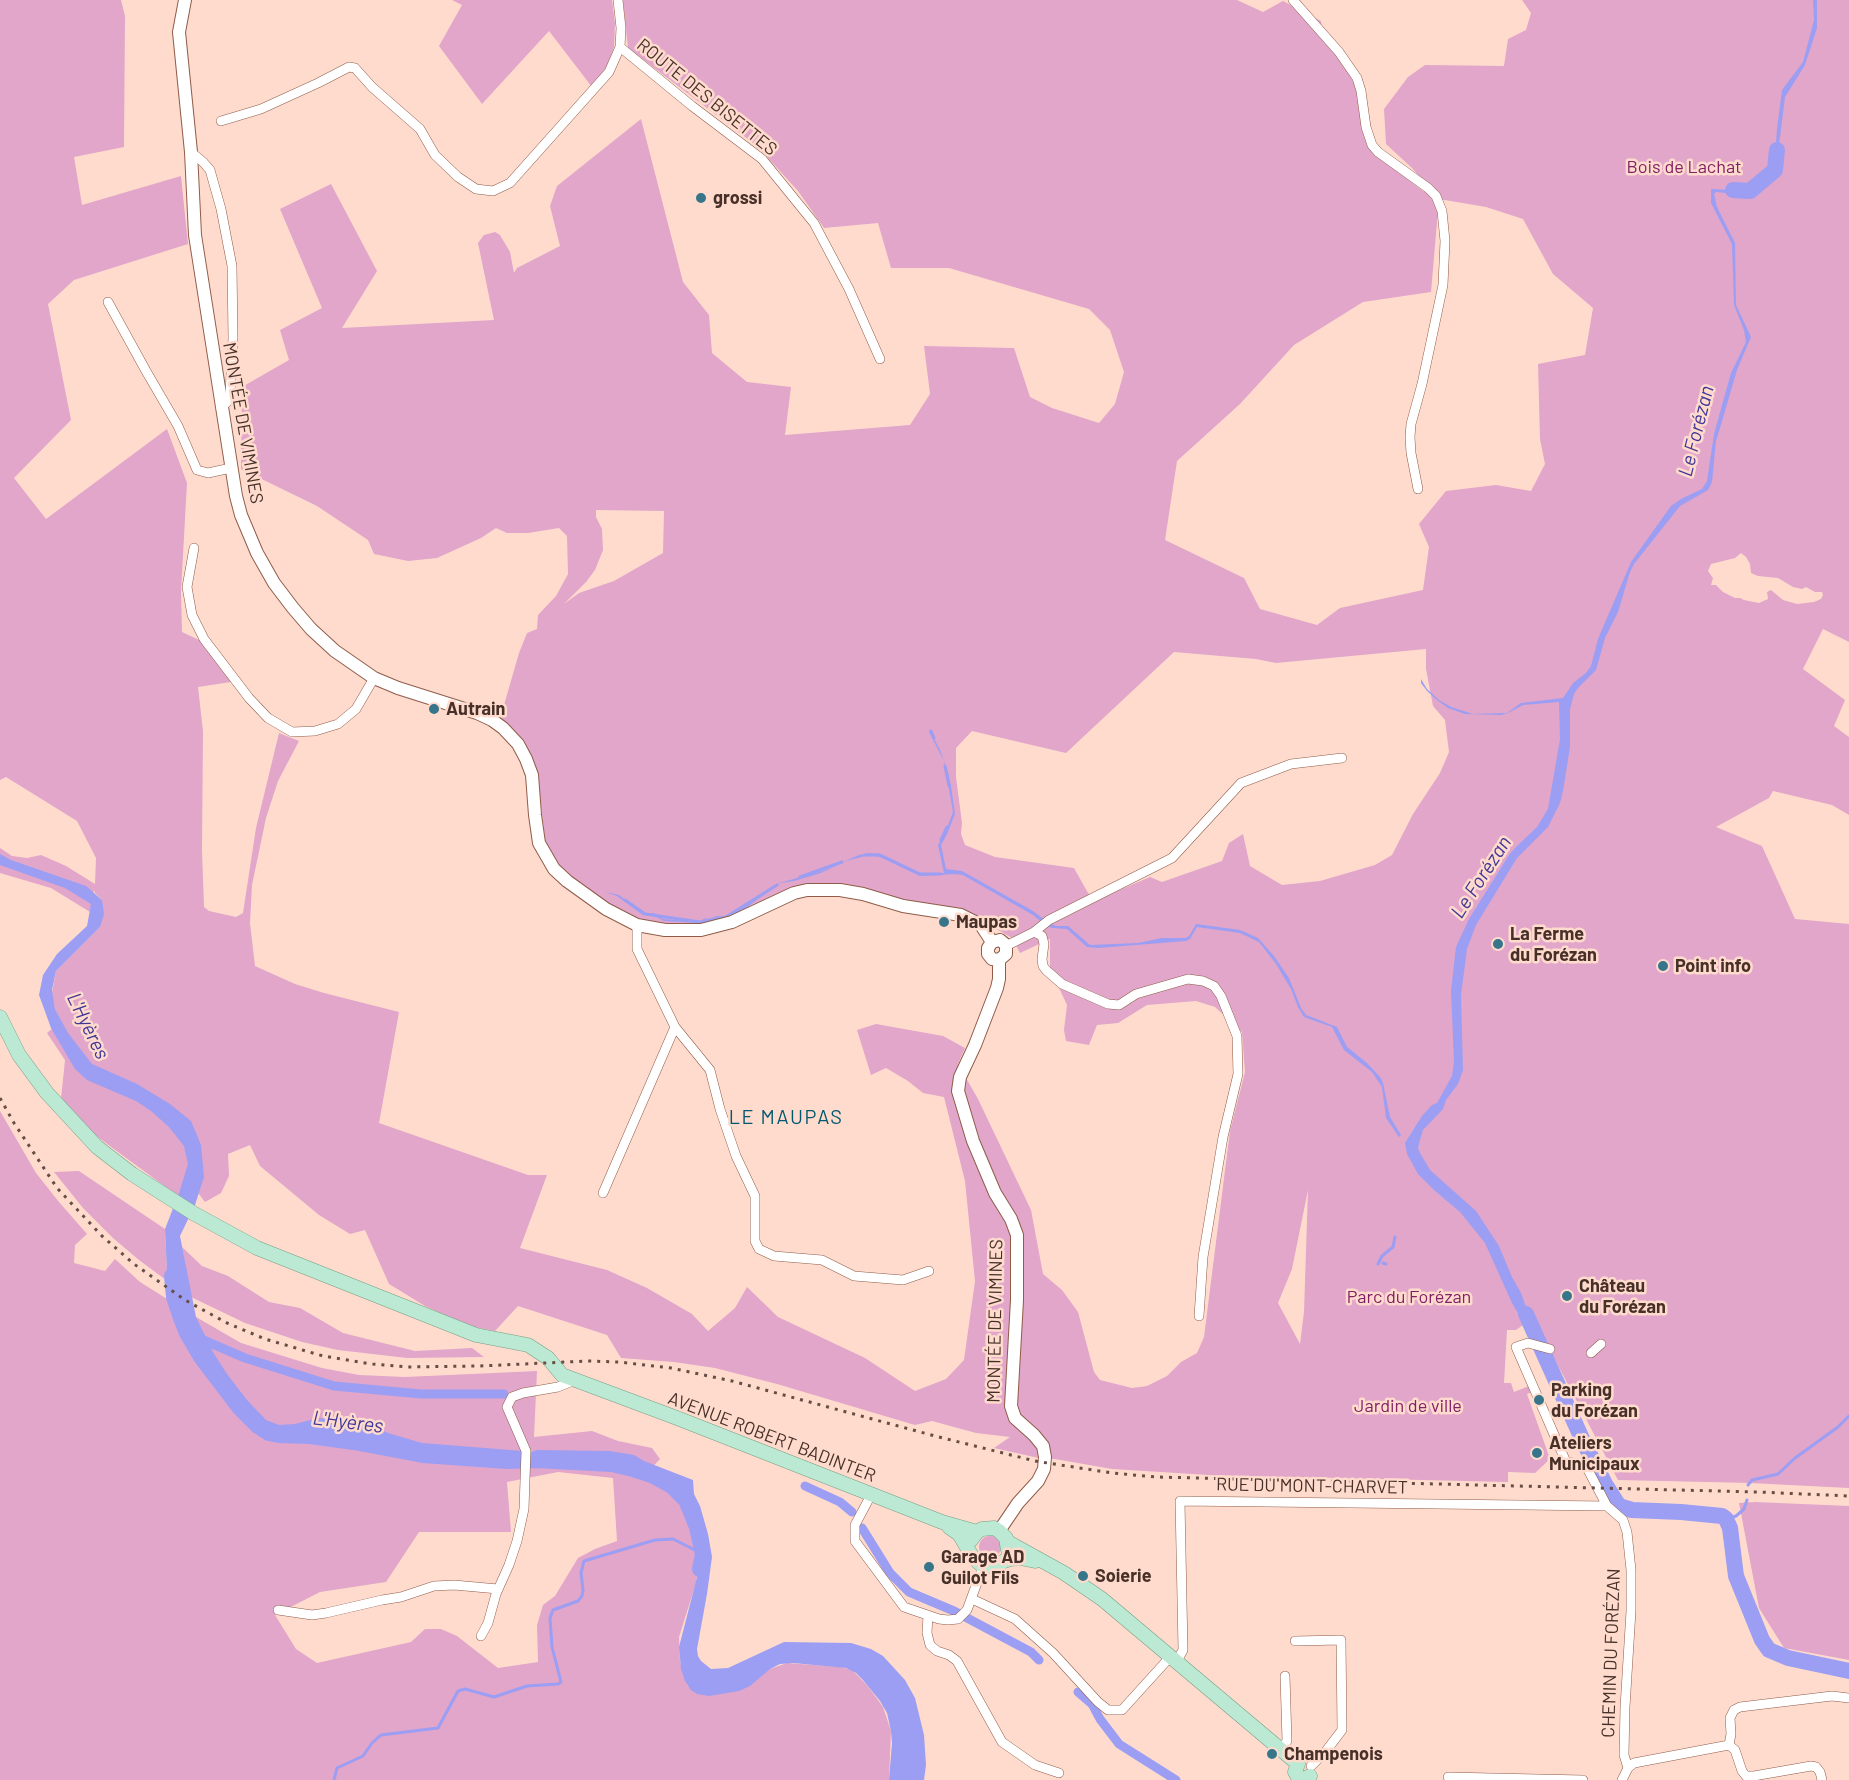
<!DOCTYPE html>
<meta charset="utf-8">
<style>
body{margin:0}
canvas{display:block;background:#ffdbcd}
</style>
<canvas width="1849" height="1780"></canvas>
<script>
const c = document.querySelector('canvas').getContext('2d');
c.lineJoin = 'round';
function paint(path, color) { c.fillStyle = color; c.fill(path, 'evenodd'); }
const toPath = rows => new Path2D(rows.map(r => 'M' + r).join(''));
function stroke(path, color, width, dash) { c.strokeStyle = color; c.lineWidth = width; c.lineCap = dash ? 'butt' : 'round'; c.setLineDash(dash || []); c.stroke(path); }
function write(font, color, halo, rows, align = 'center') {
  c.font = font + ' Barlow,sans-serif'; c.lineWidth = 5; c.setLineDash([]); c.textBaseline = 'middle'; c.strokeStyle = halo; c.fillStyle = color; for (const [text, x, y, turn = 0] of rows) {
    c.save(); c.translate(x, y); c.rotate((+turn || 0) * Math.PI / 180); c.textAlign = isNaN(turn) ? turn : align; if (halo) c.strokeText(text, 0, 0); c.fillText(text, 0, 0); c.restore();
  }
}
paint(toPath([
 [0,0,121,0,125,16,124,147,74,157,82,205,181,176,188,244,74,280,48,304,71,420,14,478,46,519,167,429,187,483,181,591,182,632,199,640,231,682,198,687,203,731,202,850,204,907,209,911,236,917,243,913,256,828,279,733,299,741,278,781,266,818,252,885,250,923,255,966,295,984,324,993,399,1012,379,1123,528,1175,547,1175,520,1248,607,1270,647,1288,692,1314,708,1331,735,1308,747,1287,778,1317,865,1358,915,1391,946,1379,964,1360,975,1281,965,1181,944,1097,923,1093,908,1081,886,1068,871,1075,857,1030,876,1024,943,1036,965,1048,958,1064,978,1099,1031,1210,1043,1274,1062,1290,1078,1312,1094,1372,1100,1380,1132,1388,1147,1386,1167,1376,1181,1362,1197,1353,1204,1337,1230,1131,1245,1072,1242,1032,1215,1007,1196,1001,1147,1005,1118,1023,1097,1025,1089,1045,1066,1041,1064,1030,1067,1005,1050,969,1050,939,1020,953,1012,938,965,911,936,907,886,895,810,885,701,929,631,920,598,904,547,854,537,773,518,735,500,719,519,653,527,633,537,629,538,615,556,596,568,574,567,536,559,528,528,533,507,533,496,528,481,538,437,558,408,561,374,554,368,540,317,506,241,469,242,387,289,360,280,330,322,308,280,209,331,184,377,271,342,328,494,320,478,243,484,235,495,232,500,235,510,252,514,273,517,268,560,246,550,206,557,186,641,119,683,282,709,315,712,353,747,382,791,387,785,435,910,425,930,394,924,346,1014,348,1030,397,1052,408,1099,423,1115,404,1124,372,1110,330,1089,309,949,268,891,268,878,223,824,228,798,191,757,146,628,48,623,0,1237,0,1263,12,1283,1,1321,21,1323,37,1346,67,1356,88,1362,130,1376,155,1423,191,1437,197,1412,168,1386,144,1384,109,1408,77,1425,65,1504,66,1508,39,1526,30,1531,13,1522,0,1849,0,1849,642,1823,629,1803,669,1845,700,1834,726,1849,737,1849,815,1832,805,1773,791,1769,798,1716,827,1762,846,1795,919,1849,924,1849,1488,1750,1483,1618,1480,1543,1337,1528,1333,1523,1325,1516,1330,1507,1330,1504,1383,1511,1383,1514,1392,1529,1386,1532,1392,1527,1394,1550,1459,1535,1473,1508,1472,1508,1482,1209,1475,1112,1469,1055,1459,1043,1459,994,1448,1010,1437,976,1433,932,1421,915,1425,777,1384,715,1368,674,1362,621,1358,607,1335,518,1306,495,1331,469,1326,425,1306,389,1284,365,1230,350,1234,319,1215,260,1166,250,1145,228,1154,229,1176,221,1193,205,1202,185,1176,178,1196,88,1130,61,1099,65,1060,47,1033,61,1021,55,1009,52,993,56,971,100,927,102,900,95,893,94,890,90,912,51,888,0,873,0,848,12,856,27,858,41,855,66,866,95,884,96,858,77,821,6,777,0,780],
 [1439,199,1486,207,1523,219,1553,274,1593,308,1585,355,1538,364,1540,439,1545,464,1531,491,1496,485,1446,491,1419,524,1429,547,1423,590,1340,608,1317,625,1260,609,1244,578,1165,540,1177,461,1240,404,1294,345,1363,302,1431,292],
 [596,510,664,511,663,553,614,581,579,593,564,604,586,582,595,570,603,550,602,529,596,517],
 [1741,553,1746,557,1750,564,1751,573,1758,576,1778,578,1793,587,1802,589,1806,587,1815,592,1822,592,1823,595,1821,599,1814,602,1797,604,1783,600,1771,590,1767,592,1768,599,1759,603,1744,600,1740,598,1735,598,1723,592,1716,585,1711,585,1713,578,1708,571,1711,564,1735,558],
 [1426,649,1426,669,1433,706,1445,720,1449,752,1440,773,1413,814,1392,855,1375,865,1320,881,1282,885,1250,866,1243,834,1229,843,1222,861,1162,882,1150,877,1096,900,1088,893,1074,868,995,857,965,845,961,834,962,823,956,777,956,748,972,731,1066,753,1174,652,1256,659,1276,663],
 [1308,1190,1304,1312,1300,1344,1278,1303,1292,1269],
 [452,0,612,0,615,24,614,47,607,66,592,87,549,31,482,104,439,46,462,5],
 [0,1111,36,1173,59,1202,87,1234,75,1245,74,1263,105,1271,115,1259,140,1282,196,1317,241,1343,322,1368,359,1375,405,1377,537,1371,534,1437,592,1431,618,1441,652,1448,660,1459,647,1473,678,1491,694,1516,701,1544,696,1583,679,1637,680,1662,688,1686,770,1669,787,1663,840,1667,852,1670,867,1685,883,1707,891,1731,889,1780,0,1780],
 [558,1472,613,1478,617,1541,595,1549,578,1558,555,1596,543,1605,537,1625,538,1662,498,1668,457,1636,441,1629,425,1629,411,1642,317,1663,296,1649,275,1615,320,1592,386,1582,419,1532,511,1532,507,1482],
 [79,1171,165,1229,167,1272,170,1283,139,1260,113,1238,83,1208,54,1172],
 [182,1247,202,1266,228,1276,269,1302,300,1308,343,1333,415,1351,472,1348,484,1357,407,1358,338,1350,302,1342,245,1323,191,1297],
 [1755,1502,1849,1506,1849,1660,1784,1648,1759,1608,1739,1503],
 '979 1547a11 11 0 1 1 22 0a11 11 0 1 1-22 0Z'
]), '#e1a6ca');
paint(toPath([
 [1813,0,1817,0,1817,28,1805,65,1785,97,1779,145,1780,163,1777,177,1764,187,1746,195,1716,192,1714,194,1717,207,1735,243,1736,305,1751,337,1737,370,1720,428,1716,441,1712,482,1708,490,1680,506,1634,564,1630,572,1618,612,1605,638,1596,670,1578,688,1574,694,1570,709,1570,747,1563,791,1560,803,1548,827,1517,858,1476,925,1467,949,1461,995,1463,1070,1458,1084,1446,1100,1443,1109,1423,1130,1420,1140,1418,1148,1420,1153,1430,1170,1476,1211,1499,1246,1512,1277,1521,1293,1526,1307,1524,1308,1537,1331,1530,1334,1512,1303,1485,1243,1460,1212,1434,1190,1418,1174,1407,1154,1405,1143,1422,1116,1432,1105,1437,1103,1452,1076,1454,1061,1451,991,1456,947,1469,919,1509,855,1516,847,1537,827,1548,809,1560,739,1559,702,1523,705,1508,713,1501,715,1465,714,1448,708,1437,700,1427,691,1421,683,1421,679,1427,689,1439,700,1451,707,1473,714,1507,713,1521,703,1563,698,1573,683,1586,673,1591,666,1598,639,1631,562,1671,506,1681,499,1702,489,1707,481,1714,434,1731,373,1746,342,1744,330,1734,305,1732,244,1711,203,1711,189,1750,191,1769,179,1774,170,1777,129,1782,90,1803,62,1814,20],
 [930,731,940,750,948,772,951,786,955,814,947,834,941,845,946,869,962,871,1033,911,1049,923,1056,926,1068,926,1090,945,1138,943,1162,938,1185,938,1189,936,1196,924,1240,930,1258,938,1274,956,1289,978,1301,1008,1306,1015,1337,1027,1347,1047,1367,1063,1380,1077,1383,1083,1390,1117,1401,1135,1399,1137,1386,1118,1382,1087,1372,1072,1344,1050,1332,1027,1304,1017,1298,1007,1291,989,1276,964,1259,942,1240,933,1197,927,1190,939,1186,941,1098,948,1087,947,1067,929,1052,928,1045,925,1033,915,963,875,955,874,920,876,880,857,869,855,846,861,821,873,794,881,780,883,743,910,725,919,717,917,712,920,705,919,699,923,664,921,653,915,643,915,617,896,605,892,619,895,644,914,654,913,663,919,699,922,705,918,709,919,717,916,725,917,743,908,779,883,823,871,859,855,869,853,880,855,919,874,944,873,938,845,945,833,953,812,944,761,929,732],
 [0,854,11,860,86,886,102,900,104,914,100,927,56,971,52,990,55,1009,68,1033,92,1064,137,1084,170,1104,191,1121,201,1145,204,1177,195,1205,180,1236,196,1317,213,1352,227,1374,247,1400,266,1420,279,1425,295,1424,318,1418,370,1424,388,1433,422,1443,523,1451,528,1453,537,1450,610,1451,634,1455,644,1461,693,1480,694,1494,700,1506,708,1534,712,1557,707,1594,697,1649,698,1656,701,1661,711,1669,728,1668,784,1642,851,1643,871,1649,883,1656,905,1680,915,1698,924,1735,926,1765,924,1780,889,1780,892,1743,891,1731,887,1713,880,1701,863,1680,856,1673,846,1668,793,1663,780,1664,770,1669,750,1686,739,1691,709,1696,697,1694,691,1690,685,1681,681,1669,679,1647,703,1554,694,1516,686,1500,672,1486,652,1475,612,1464,536,1460,508,1461,423,1455,354,1442,279,1435,269,1433,258,1426,239,1407,201,1357,187,1333,174,1297,167,1272,165,1229,179,1193,188,1164,184,1146,169,1127,151,1111,136,1101,87,1080,75,1069,51,1028,39,995,43,975,57,954,87,926,91,904,65,888,0,865]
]), '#9b9ef3');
stroke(toPath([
 [931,731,934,738],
 [945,766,949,786],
 [941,840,947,827],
 [865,855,880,855,920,874,941,874],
 [800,877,842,862],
 [625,900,645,914,700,922,726,917,777,885],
 [1383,1263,1386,1264],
 [1378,1264,1382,1256,1393,1247,1395,1237],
 [1748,1485,1752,1480,1778,1474,1795,1458,1838,1427,1849,1416],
 [1726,1519,1736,1516,1744,1509,1747,1500],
 [334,1780,337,1768,363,1756,372,1743,381,1735,438,1728,458,1691,465,1689,494,1697,527,1686,558,1684,561,1682,552,1647,550,1618,553,1610,578,1601,582,1596,583,1590,581,1573,584,1561,655,1540,673,1539,703,1554]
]), '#9b9ef3', 3);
stroke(toPath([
 [187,1333,245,1358,334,1386,421,1394,504,1394],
 [805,1486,840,1502,852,1512],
 [862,1528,890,1573,909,1592,954,1611,1031,1652,1039,1660],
 [1078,1692,1092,1704,1100,1719,1119,1744,1176,1780]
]), '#9b9ef3', 9);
stroke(toPath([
 [1733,190,1750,191,1775,170,1777,150],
 [172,1276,174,1297,181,1318,187,1333,201,1357,239,1407,258,1426,269,1433,279,1435,310,1436,354,1442,423,1455,508,1461,536,1460,612,1464,633,1469,652,1475,672,1486,686,1500,697,1527,703,1554,700,1569],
 [1526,1314,1583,1441,1605,1484,1619,1506,1632,1510,1681,1512,1722,1516,1726,1519,1730,1528,1736,1576,1762,1640,1769,1650,1788,1658,1849,1671]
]), '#9b9ef3', 16);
const street = toPath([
 [1293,0,1339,52,1357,78,1361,91,1366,127,1372,145,1378,152,1428,188,1436,196,1442,211,1445,241,1443,285,1422,384,1411,424,1410,437,1411,453,1418,489],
 [620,47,692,106,762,159,814,223,849,289,880,359],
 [221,121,261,109,318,83,349,67,355,68,372,87,420,129,435,155,458,177,476,189,493,191,510,183,609,72,620,47,621,28,618,0],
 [191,152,203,162,210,170,221,209,232,266,233,338,230,393,228,401,221,408],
 [108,302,146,371,178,426,197,470,208,473,231,468],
 [194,548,187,587,192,615,204,639,249,698,268,718,292,732,315,731,338,724,356,709,374,678],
 [637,925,637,949,675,1027,710,1070,720,1109,736,1156,755,1196,755,1241,759,1249,774,1256,822,1260,854,1276,903,1280,929,1271],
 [1034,932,1042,936,1044,944,1042,959,1043,966,1046,970,1062,984,1108,1004,1119,1005,1136,994,1188,979,1203,981,1214,986,1221,996,1237,1036,1238,1074,1223,1137,1203,1257,1199,1316],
 [1006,946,1034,932,1049,920,1172,858,1241,783,1291,764,1342,758],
 [603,1193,675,1027],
 [1550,1349,1528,1343,1516,1347,1566,1462,1581,1464,1587,1468,1607,1506,1623,1520,1627,1532,1631,1570,1631,1611,1625,1707,1624,1755,1628,1768,1622,1780],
 [1591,1353,1601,1344],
 [871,1495,855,1525,855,1541,904,1607,939,1619,948,1620,958,1619,967,1610,981,1572,985,1566],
 [972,1599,1015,1619,1053,1653,1098,1702,1108,1710,1122,1710,1171,1656],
 [278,1610,312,1615,326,1613,382,1600,401,1597,434,1586,454,1585,498,1589],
 [928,1615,927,1633,930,1645,937,1651,949,1655,957,1661,1002,1742,1035,1765,1059,1773],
 [481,1636,488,1623,496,1594,509,1565,517,1541,524,1509,526,1451,507,1407,512,1397,523,1393,558,1387,575,1380],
 [1295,1641,1341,1640,1342,1730,1326,1751,1311,1766],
 [1177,1661,1183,1650,1180,1501,1607,1506],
 [1729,1745,1735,1750,1742,1771,1746,1776,1754,1776,1811,1766,1816,1767,1820,1772,1822,1780],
 [1280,1750,1287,1741,1285,1676],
 [1628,1768,1634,1763,1729,1745,1731,1734,1730,1718,1734,1710,1740,1707,1832,1696,1849,1698],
 [1448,1777,1583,1780]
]);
const secondary = toPath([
 [185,0,179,32,191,152,195,235,236,496,241,515,257,553,274,583,293,608,311,629,335,651,374,678,398,688,477,713,492,720,503,728,518,744,526,759,532,775,535,815,539,843,554,869,567,881,606,909,637,925,665,930,701,930,732,922,794,893,807,890,840,890,863,894,903,906,961,915,981,925,992,942],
 [992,942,1000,940,1006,945,1006,954,999,960],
 [992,942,988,948,988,954,992,959,999,960],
 [999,1531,1018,1503,1038,1481,1044,1469,1045,1457,1043,1446,1034,1435,1015,1418,1011,1406,1017,1300,1017,1235,1011,1219,995,1193,973,1141,958,1091,960,1077,975,1045,997,988,999,979,999,960]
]);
const primary = toPath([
 [0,1017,19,1055,47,1093,97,1147,132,1174,193,1213,257,1248,476,1335,528,1345,548,1358,562,1375,677,1418,942,1522,977,1532],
 [949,1527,959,1534,972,1556,980,1564,991,1566,1010,1559,1020,1558,1035,1561],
 [971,1540,977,1532,982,1529,994,1528,999,1531,1006,1538,1008,1550],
 [1008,1542,1064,1573,1102,1599,1298,1764],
 [1298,1764,1295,1772,1298,1777,1304,1779,1310,1776]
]);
stroke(street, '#905c49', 10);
stroke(secondary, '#905c49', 14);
stroke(primary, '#769e84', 15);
stroke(street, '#fff', 9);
stroke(secondary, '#fff', 12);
stroke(primary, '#bce9d3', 14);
stroke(toPath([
 [0,1098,14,1123,57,1188,102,1236,134,1264,185,1300,227,1323,265,1339,323,1356,371,1364,407,1367,480,1366,588,1361,619,1362,671,1368,732,1381,935,1436,1035,1461,1112,1473,1156,1477,1758,1492,1849,1496]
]), '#674e45', 3, [3, 6]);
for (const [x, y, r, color] of [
 [701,198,6,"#36758a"],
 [434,709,6,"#36758a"],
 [944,922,6,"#36758a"],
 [1498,944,6,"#36758a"],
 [1663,966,6,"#36758a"],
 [1567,1296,6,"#36758a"],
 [1539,1400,6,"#36758a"],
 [1537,1453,6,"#36758a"],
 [929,1567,6,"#36758a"],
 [1083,1576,6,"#36758a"],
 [1272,1754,6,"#36758a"]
]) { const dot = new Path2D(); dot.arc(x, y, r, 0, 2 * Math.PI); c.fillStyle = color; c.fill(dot); stroke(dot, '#ffdbcd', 2); }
write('18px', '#473028', '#ffdbcd', [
 ["ROUTE DES BISETTES",707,97,39],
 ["MONTÉE DE VIMINES",243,423,80],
 ["MONTÉE DE VIMINES",995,1321,-89],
 ["AVENUE ROBERT BADINTER",772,1437,21],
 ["RUE DU MONT-CHARVET",1312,1486,1],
 ["CHEMIN DU FORÉZAN",1611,1653,-88]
]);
write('18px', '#822066', '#ffdbcd', [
 ["Bois de Lachat",1684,167],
 ["Parc du Forézan",1409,1297],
 ["Jardin de ville",1408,1406]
]);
write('bold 18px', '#473028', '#ffdbcd', [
 ["grossi",713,198],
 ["Autrain",446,709],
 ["Maupas",956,922],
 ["La Ferme",1510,934],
 ["du Forézan",1510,955],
 ["Point info",1675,966],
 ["Château",1579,1286],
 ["du Forézan",1579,1307],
 ["Parking",1551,1390],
 ["du Forézan",1551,1411],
 ["Ateliers",1549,1443],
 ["Municipaux",1549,1464],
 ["Garage AD",941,1557],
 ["Guilot Fils",941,1578],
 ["Soierie",1095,1576],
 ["Champenois",1284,1754]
], 'left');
write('italic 20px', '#403798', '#ffdbcd', [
 ["Le Forézan",1696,431,-76],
 ["Le Forézan",1481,877,-57],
 ["L'Hyères",88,1026,64],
 ["L'Hyères",348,1422,7]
]);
c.letterSpacing = '1.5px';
write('20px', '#00596e', '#ffdbcd', [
 ["LE MAUPAS",786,1117]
]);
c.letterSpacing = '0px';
</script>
